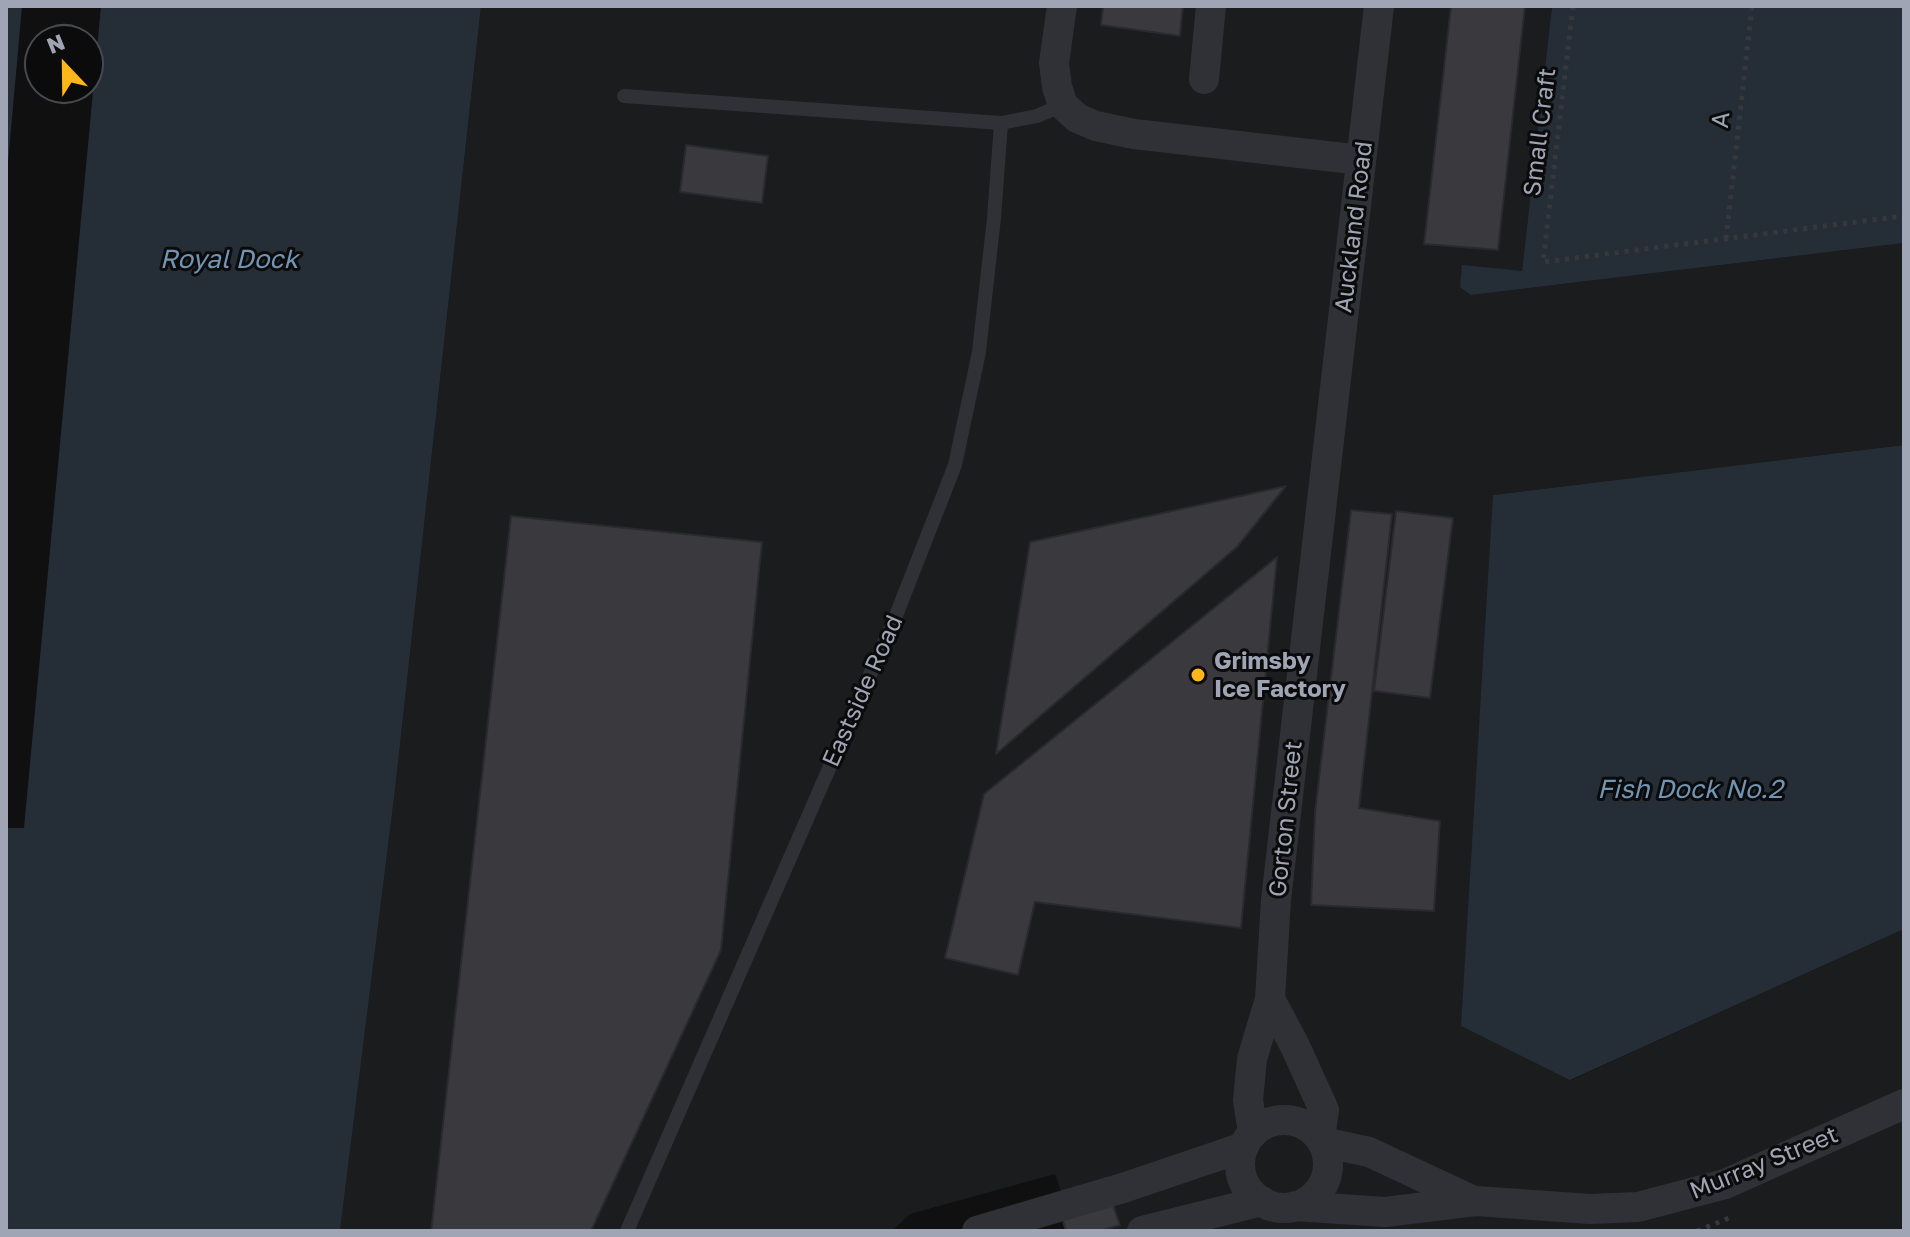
<!DOCTYPE html>
<style>
body{margin:0}
#map{position:relative;width:1910px;height:1237px;overflow:hidden;background:#101011;font-family:"Golos Text",sans-serif}
canvas{display:block}
.frame{position:absolute;inset:0;border:8px solid #9fa5b4;pointer-events:none}
.north{position:absolute;left:24px;top:24px;width:80px;height:80px;box-sizing:border-box;background:#0b0b0c;border:2px solid #46494f;border-radius:50%;rotate:338deg;font-size:22px;font-weight:700;line-height:32px;text-align:center;color:#9fa5b4}
.north::after{content:'';display:block;margin:auto;width:28px;height:36px;background:#ffb61a;clip-path:polygon(50% 0,100% 100%,50% 72%,0 100%)}
</style>
<div id="map">
<canvas width="1910" height="1237"></canvas>
<div class="frame"></div>
<div class="north">N</div>
</div>
<script>
const c = document.querySelector('canvas').getContext('2d');
c.lineJoin = 'round';
function paint(path, color) { c.fillStyle = color; c.fill(path, 'evenodd'); }
const toPath = rows => new Path2D(rows.map(r => 'M' + r).join(''));
function stroke(path, color, width, dash) { c.strokeStyle = color; c.lineWidth = width; c.lineCap = dash ? 'butt' : 'round'; c.setLineDash(dash || []); c.stroke(path); }
function write(font, color, halo, rows, align = 'center') {
  c.font = font + ' "Golos Text",sans-serif'; c.lineWidth = 6; c.setLineDash([]); c.textBaseline = 'middle'; c.strokeStyle = halo; c.fillStyle = color; for (const [text, x, y, turn = 0] of rows) {
    c.save(); c.translate(x, y); c.rotate((+turn || 0) * Math.PI / 180); c.textAlign = isNaN(turn) ? turn : align; if (halo) c.strokeText(text, 0, 0); c.fillText(text, 0, 0); c.restore();
  }
}
paint(toPath([
 [481,6,1552,6,1522,271,1471,295,1904,243,1904,445,1493,495,1571,1080,1904,929,1904,1231,1066,1231,1062,1218,1066,1206,1055,1174,910,1214,892,1231,340,1231,395,790]
]), '#1b1c1e');
paint(toPath([
 [6,6,481,6,395,790,340,1231,6,1231],
 [40,40,88,40,88,88,40,88],
 [1552,6,1904,6,1904,243,1471,295,1460,287,1462,265,1522,271],
 [1904,445,1904,929,1570,1080,1461,1026,1493,495]
]), '#252e36');
paint(toPath([
 [22,6,101,6,24,828,6,828,6,185],
 [40,40,88,40,88,88,40,88]
]), '#101011');
const building = toPath([
 [1103,6,1183,6,1180,36,1101,25,1103,6],
 [1451,6,1525,6,1498,250,1424,244,1451,6],
 [686,145,768,156,762,203,680,192,686,145],
 [1286,486,1237,547,996,754,1030,542,1286,486],
 [1351,510,1392,514,1359,808,1440,821,1434,911,1311,905,1315,812,1351,510],
 [1396,511,1453,518,1430,698,1374,691,1396,511],
 [511,516,762,542,721,950,591,1231,431,1231,511,516],
 [1277,557,1241,928,1035,902,1018,975,945,958,984,794,1277,557],
 [1112,1202,1120,1225,1100,1231,1066,1231,1062,1218,1112,1202]
]);
paint(building, '#39393e');
stroke(building, '#29292e', 2);
stroke(toPath([
 [1573,6,1543,262,1904,216],
 [1726,239,1752,6],
 [1697,1231,1729,1218]
]), '#36383e', 5, [4, 6]);
stroke(toPath([
 [624,96,1001,123,1037,116,1063,105],
 [627,1231,897,613,955,465,979,352,994,218,1001,123]
]), '#303137', 14);
stroke(toPath([
 [1062,6,1054,63,1057,87,1063,105,1077,118,1096,126,1134,134,1361,160],
 [1204,79,1211,6],
 [1270,999,1295,1046,1324,1110,1320,1138],
 '1240 1164a44 44 0 1 1 88 0a44 44 0 1 1-88 0Z',
 [1253,1133,1248,1100,1252,1059,1270,999,1276,900,1379,6],
 [1323,1142,1369,1152,1474,1201],
 [1295,1206,1385,1212,1476,1201,1590,1209,1638,1207,1725,1184,1904,1104],
 [977,1231,1123,1188,1244,1147],
 [1142,1231,1262,1201]
]), '#303137', 30);
for (const [x, y, r, color] of [
 [1198,675,8,"#ffb61a"]
]) { const dot = new Path2D(); dot.arc(x, y, r, 0, 2 * Math.PI); c.fillStyle = color; c.fill(dot); stroke(dot, '#0b0b0c', 3); }
write('24px', '#9fa5b4', '#0b0b0c', [
 ["A",1721,120,-84],
 ["Small Craft",1540,132,-83],
 ["Auckland Road",1354,227,-83],
 ["Eastside Road",863,691,-66],
 ["Gorton Street",1286,819,-84],
 ["Murray Street",1764,1163,-22]
]);
write('bold 24px', '#9fa5b4', '#0b0b0c', [
 ["Grimsby",1214,661],
 ["Ice Factory",1214,689]
], 'left');
write('italic 26px', '#7194b4', '#0b0b0c', [
 ["Royal Dock",229,260],
 ["Fish Dock No.2",1690,790]
]);
</script>
